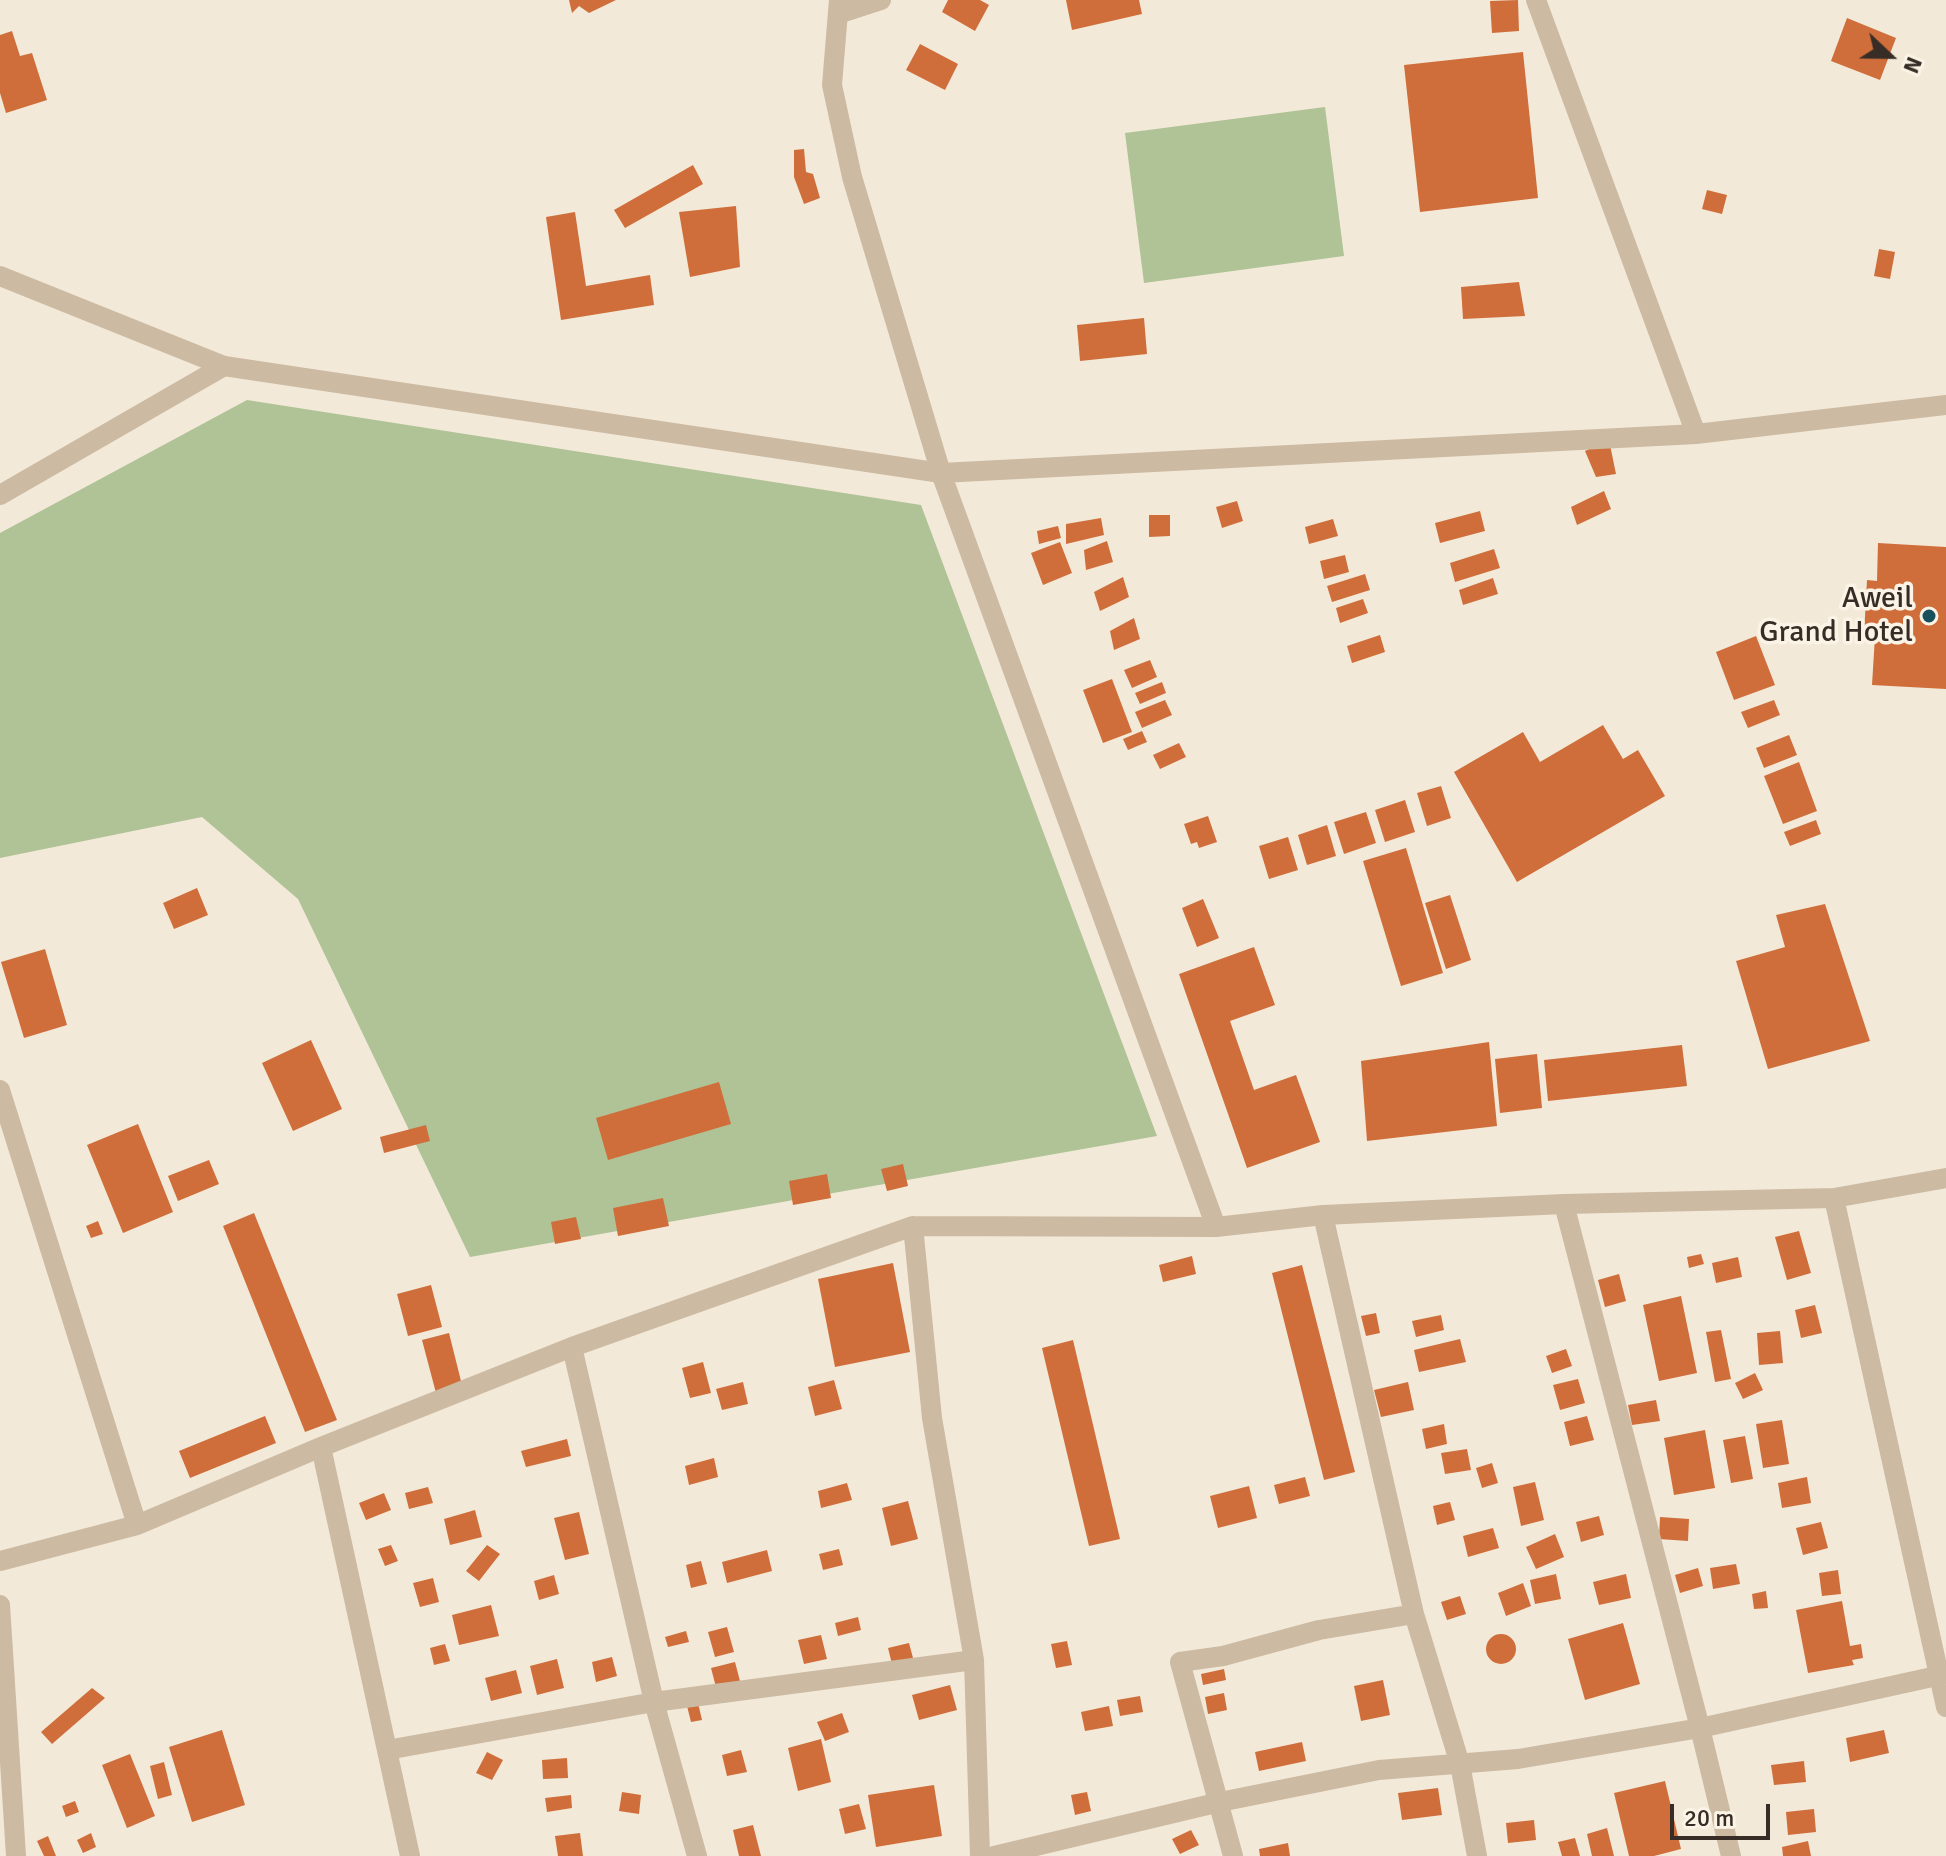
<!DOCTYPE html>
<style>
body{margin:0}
#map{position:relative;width:1946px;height:1856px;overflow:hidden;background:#f3e9d8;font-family:Signika,sans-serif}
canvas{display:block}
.north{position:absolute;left:1850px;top:16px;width:80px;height:80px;-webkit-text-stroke:6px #fbf3e5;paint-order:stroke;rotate:112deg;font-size:22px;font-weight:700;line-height:32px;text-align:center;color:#372d26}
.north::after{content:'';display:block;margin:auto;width:28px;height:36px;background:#372d26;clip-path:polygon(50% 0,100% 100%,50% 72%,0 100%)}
.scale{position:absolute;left:1670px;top:1804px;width:100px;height:36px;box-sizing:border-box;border:4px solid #372d26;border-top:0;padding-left:10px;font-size:24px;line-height:28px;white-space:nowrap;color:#372d26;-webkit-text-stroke:6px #fbf3e5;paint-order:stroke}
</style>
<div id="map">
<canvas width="1946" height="1856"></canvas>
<div class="north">N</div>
<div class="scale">20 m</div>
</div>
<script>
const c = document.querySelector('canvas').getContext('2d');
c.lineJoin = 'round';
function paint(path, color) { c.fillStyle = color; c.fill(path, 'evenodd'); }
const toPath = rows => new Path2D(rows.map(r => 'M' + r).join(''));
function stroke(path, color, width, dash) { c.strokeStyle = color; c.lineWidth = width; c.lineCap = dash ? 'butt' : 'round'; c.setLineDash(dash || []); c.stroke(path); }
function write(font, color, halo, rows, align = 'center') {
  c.font = font + ' Signika,sans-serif'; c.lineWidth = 7; c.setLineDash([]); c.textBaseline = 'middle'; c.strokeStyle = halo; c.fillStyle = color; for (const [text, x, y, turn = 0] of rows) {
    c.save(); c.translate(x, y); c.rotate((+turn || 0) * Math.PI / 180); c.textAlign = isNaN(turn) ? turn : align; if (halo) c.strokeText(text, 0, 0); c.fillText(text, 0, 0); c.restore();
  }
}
paint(toPath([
 [1325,107,1344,256,1144,283,1125,133],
 [247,400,921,505,1157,1136,470,1257,298,899,202,817,0,858,0,533]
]), '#b0c397');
paint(toPath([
 [569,0,616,0,589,13,579,6,572,13],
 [948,0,980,0,989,5,975,31,942,12],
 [1066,0,1139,0,1142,14,1072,30],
 [1518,0,1519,31,1492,33,1490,1],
 [1847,18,1896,38,1880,80,1831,61],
 [12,31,20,56,32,53,47,100,6,113,0,93,0,35],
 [920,44,958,64,945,90,906,70],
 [1523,52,1538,198,1420,212,1404,65],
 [804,149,806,172,813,174,820,198,804,204,794,177,794,150],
 [693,165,703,184,625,228,614,210],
 [1707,190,1727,195,1722,214,1702,209],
 [736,206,740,267,690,277,679,212],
 [575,212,586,286,650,275,654,305,561,320,546,217],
 [1879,249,1895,252,1890,279,1874,276],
 [1519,282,1525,316,1463,319,1461,287],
 [1144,318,1147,354,1080,361,1077,325],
 [1609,440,1616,474,1596,477,1585,451],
 [1604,491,1611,509,1577,525,1571,507],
 [1237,501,1243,521,1222,528,1216,507],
 [1480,511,1485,531,1440,543,1435,523],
 [1149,515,1170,515,1170,536,1149,537],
 [1101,518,1104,535,1066,544,1066,524],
 [1333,519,1338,536,1309,544,1305,527],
 [1058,526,1061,538,1039,544,1037,531],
 [1107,541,1113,562,1086,570,1084,550],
 [1060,542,1072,573,1043,585,1031,553],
 [1878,543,1946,547,1946,689,1872,685,1875,636,1864,635,1867,580,1877,581],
 [1494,549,1500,568,1455,582,1450,563],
 [1345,555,1349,572,1324,579,1320,561],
 [1365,574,1370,590,1332,602,1327,586],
 [1123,577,1129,597,1100,611,1094,592],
 [1493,578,1498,594,1463,605,1459,590],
 [1363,599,1368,613,1340,623,1336,608],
 [1134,618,1140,639,1114,650,1110,631],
 [1380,635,1385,652,1352,663,1347,646],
 [1756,636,1775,685,1734,700,1716,652],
 [1150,660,1157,677,1132,688,1124,670],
 [1112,679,1132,732,1103,743,1083,690],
 [1162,682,1166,693,1140,704,1135,693],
 [1165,700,1172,715,1142,728,1135,712],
 [1774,700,1780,715,1748,728,1741,712],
 [1603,725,1623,759,1638,750,1665,796,1517,882,1454,772,1523,732,1540,762],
 [1142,731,1147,742,1128,750,1123,739],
 [1789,735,1797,755,1764,768,1756,748],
 [1179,743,1186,757,1160,769,1153,755],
 [1799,762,1817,811,1783,824,1764,776],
 [1441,786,1451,818,1427,826,1417,793],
 [1405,800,1415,832,1385,842,1375,810],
 [1366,812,1376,843,1344,854,1334,822],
 [1208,816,1217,842,1199,848,1197,842,1191,844,1184,824],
 [1816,820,1821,834,1790,846,1784,832],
 [1327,825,1336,856,1307,865,1298,835],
 [1288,837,1298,870,1269,879,1259,846],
 [1406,848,1443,973,1401,986,1363,861],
 [197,888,208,915,174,929,163,903],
 [1450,895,1471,960,1446,969,1425,903],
 [1203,899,1219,938,1197,947,1182,908],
 [1825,904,1870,1041,1768,1069,1736,961,1785,947,1776,915],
 [1254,947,1275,1005,1230,1021,1254,1090,1296,1075,1320,1142,1247,1168,1179,974],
 [45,949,67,1025,24,1038,1,962],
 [311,1040,342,1109,293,1131,262,1063],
 [1489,1042,1497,1126,1367,1141,1361,1061],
 [1682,1045,1687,1086,1548,1101,1544,1060],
 [1537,1054,1542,1108,1500,1113,1495,1059],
 [719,1082,731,1124,608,1160,596,1118],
 [138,1124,173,1212,123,1233,87,1145],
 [426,1125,430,1141,384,1153,380,1137],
 [209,1160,219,1184,178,1201,168,1176],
 [903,1164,908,1186,887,1191,881,1169],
 [827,1174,831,1198,793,1205,789,1181],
 [663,1198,669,1226,618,1236,613,1208],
 [254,1213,337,1420,305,1432,223,1226],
 [576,1217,581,1239,555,1244,551,1222],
 [98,1221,103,1234,91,1238,86,1226],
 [1799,1231,1811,1273,1787,1280,1775,1237],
 [1701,1254,1704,1264,1689,1268,1687,1257],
 [1192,1256,1196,1274,1163,1282,1159,1265],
 [1738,1257,1742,1277,1716,1283,1712,1263],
 [893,1263,910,1352,835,1367,818,1279],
 [1302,1265,1355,1472,1324,1480,1272,1273],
 [1619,1274,1626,1301,1605,1307,1598,1280],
 [431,1285,442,1327,408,1336,397,1294],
 [1681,1296,1697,1373,1659,1381,1643,1305],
 [1815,1305,1822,1333,1801,1338,1795,1310],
 [1376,1313,1380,1333,1366,1336,1361,1316],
 [1441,1315,1444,1330,1416,1337,1412,1321],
 [1721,1330,1731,1379,1715,1382,1706,1332],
 [1780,1331,1783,1363,1759,1365,1757,1333],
 [449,1333,462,1385,436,1393,422,1340],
 [1460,1339,1466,1362,1419,1372,1414,1350],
 [1073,1340,1120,1539,1089,1546,1042,1348],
 [1566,1349,1572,1366,1552,1373,1546,1356],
 [703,1362,711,1393,690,1398,682,1368],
 [1755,1373,1763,1390,1743,1399,1735,1383],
 [1578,1379,1585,1403,1560,1410,1553,1385],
 [834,1380,842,1409,815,1416,808,1387],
 [743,1382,748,1404,722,1410,716,1389],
 [1408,1382,1414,1410,1381,1417,1374,1390],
 [1656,1400,1660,1421,1632,1425,1628,1405],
 [265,1416,276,1443,190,1478,179,1451],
 [1587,1416,1594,1440,1570,1446,1564,1422],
 [1782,1420,1789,1464,1763,1468,1756,1424],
 [1444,1424,1447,1444,1426,1449,1422,1429],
 [1705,1430,1715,1488,1674,1495,1664,1438],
 [1745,1436,1753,1479,1731,1483,1723,1440],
 [567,1439,571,1456,526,1467,521,1451],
 [1467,1449,1471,1470,1445,1474,1441,1453],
 [714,1458,718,1477,689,1485,685,1466],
 [1492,1463,1498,1483,1482,1488,1476,1468],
 [1305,1477,1310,1496,1279,1504,1274,1485],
 [1807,1477,1811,1503,1782,1508,1778,1483],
 [1535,1482,1544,1520,1521,1526,1513,1487],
 [847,1483,852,1500,821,1508,818,1491],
 [1249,1486,1257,1518,1218,1528,1210,1496],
 [428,1487,433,1503,409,1509,405,1493],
 [384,1493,391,1510,366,1520,359,1503],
 [908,1501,918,1539,891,1546,882,1508],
 [1450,1502,1455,1520,1437,1525,1433,1506],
 [475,1510,482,1537,450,1545,444,1519],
 [579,1512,589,1554,565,1560,554,1518],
 [1599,1516,1604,1535,1581,1542,1576,1522],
 [1660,1517,1689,1519,1688,1541,1659,1539],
 [1821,1522,1828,1548,1803,1555,1796,1528],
 [1493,1528,1499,1548,1468,1557,1463,1536],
 [1555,1534,1564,1557,1536,1569,1526,1547],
 [391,1545,398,1561,385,1566,378,1549],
 [487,1545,500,1554,479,1581,466,1571],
 [839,1549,843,1565,823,1570,819,1554],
 [767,1550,772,1571,727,1583,722,1562],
 [701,1561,707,1584,691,1588,686,1565],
 [1736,1564,1740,1584,1713,1589,1710,1568],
 [1698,1568,1703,1586,1680,1593,1675,1575],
 [1838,1570,1841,1594,1822,1596,1819,1573],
 [1556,1574,1561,1599,1535,1604,1530,1580],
 [1626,1574,1631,1598,1599,1605,1593,1582],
 [554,1575,559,1594,539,1600,534,1581],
 [433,1578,439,1602,420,1607,413,1583],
 [1523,1583,1531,1606,1506,1616,1498,1593],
 [1766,1591,1768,1608,1754,1609,1752,1594],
 [1460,1596,1466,1614,1447,1620,1441,1602],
 [1842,1601,1850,1646,1861,1644,1863,1658,1852,1660,1854,1665,1808,1673,1796,1610],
 [491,1605,499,1636,459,1645,452,1615],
 [858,1617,861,1630,838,1636,835,1623],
 [1623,1623,1640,1684,1585,1700,1568,1639],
 [727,1627,734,1652,715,1657,708,1632],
 [686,1631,689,1642,668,1647,665,1637],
 '1486 1649a15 15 0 1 1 30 0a15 15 0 1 1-30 0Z',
 [821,1635,827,1659,804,1664,798,1640],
 [1067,1641,1072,1665,1056,1668,1051,1644],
 [909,1643,913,1658,892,1664,888,1648],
 [445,1644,450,1661,434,1665,430,1648],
 [612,1657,617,1676,596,1682,592,1662],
 [557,1659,564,1688,537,1695,530,1666],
 [735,1662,741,1685,717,1691,711,1668],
 [1224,1669,1226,1680,1203,1685,1201,1674],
 [516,1670,522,1693,491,1701,485,1678],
 [1383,1680,1390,1715,1361,1721,1354,1686],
 [950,1685,957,1710,919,1720,912,1695],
 [92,1688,105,1698,52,1744,41,1732],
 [1224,1693,1227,1710,1208,1714,1205,1697],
 [1140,1696,1143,1712,1120,1716,1117,1700],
 [698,1703,702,1720,691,1722,687,1706],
 [1109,1706,1113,1726,1085,1731,1081,1712],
 [842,1713,849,1732,825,1741,817,1722],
 [222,1730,245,1805,192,1822,169,1747],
 [1884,1730,1889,1753,1850,1762,1846,1738],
 [821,1739,831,1782,798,1791,788,1748],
 [1302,1742,1306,1761,1259,1771,1255,1752],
 [741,1750,747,1772,727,1776,722,1755],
 [487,1752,503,1760,492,1780,476,1773],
 [130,1754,155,1816,127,1828,102,1765],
 [567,1758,568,1778,543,1779,542,1760],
 [1804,1761,1806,1782,1774,1785,1771,1765],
 [164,1762,172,1795,158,1799,150,1766],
 [1665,1781,1681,1849,1654,1856,1629,1856,1614,1793],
 [934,1785,942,1836,876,1847,868,1795],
 [1438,1788,1442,1815,1402,1820,1398,1793],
 [622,1792,641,1795,639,1814,619,1811],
 [1087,1792,1091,1811,1075,1815,1071,1795],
 [571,1795,572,1808,547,1812,545,1798],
 [75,1801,79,1812,66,1817,62,1806],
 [859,1804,866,1829,845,1834,839,1809],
 [1814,1809,1816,1832,1788,1835,1786,1812],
 [1534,1820,1536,1840,1508,1843,1506,1823],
 [753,1825,761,1856,739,1856,733,1830],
 [1607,1828,1614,1856,1592,1856,1587,1834],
 [1191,1830,1199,1845,1180,1854,1172,1839],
 [91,1833,96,1847,83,1853,77,1840],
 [580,1833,583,1856,558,1856,555,1836],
 [48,1836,56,1856,44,1856,37,1841],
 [1575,1838,1580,1856,1562,1856,1558,1842],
 [1808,1841,1811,1856,1783,1856,1782,1847],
 [1288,1843,1290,1856,1260,1856,1259,1849]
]), '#cf6e3a');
stroke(toPath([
 [1536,0,1696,434],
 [838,14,881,0],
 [0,495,224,366],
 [0,1090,137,1525],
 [1834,1198,1946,1707],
 [1564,1204,1700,1728,1731,1856],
 [1323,1215,1414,1614,1460,1764,1477,1856],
 [913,1226,932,1418,974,1660,980,1856],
 [1216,1227,941,473,1696,434,1946,405],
 [572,1347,654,1702,697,1856],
 [321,1447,410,1856],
 [0,1561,137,1525,321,1447,572,1347,913,1226,1216,1227,1323,1215,1564,1204,1834,1198,1946,1178],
 [0,1605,16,1856],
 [387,1750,654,1702,974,1660],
 [994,1856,1220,1802,1379,1770,1518,1759,1700,1728,1946,1674],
 [1233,1856,1180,1662,1223,1656,1319,1630,1414,1614]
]), '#ccbaa3', 20);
stroke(toPath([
 [0,276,224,366,941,473,852,177,832,85,839,0]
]), '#ccbaa3', 20);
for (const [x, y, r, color] of [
 [1929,616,8,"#18505b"]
]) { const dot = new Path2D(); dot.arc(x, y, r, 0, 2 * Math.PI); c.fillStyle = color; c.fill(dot); stroke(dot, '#fbf3e5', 3); }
write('30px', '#372d26', '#fbf3e5', [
 ["Aweil",1913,599],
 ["Grand Hotel",1913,633]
], 'right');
</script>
